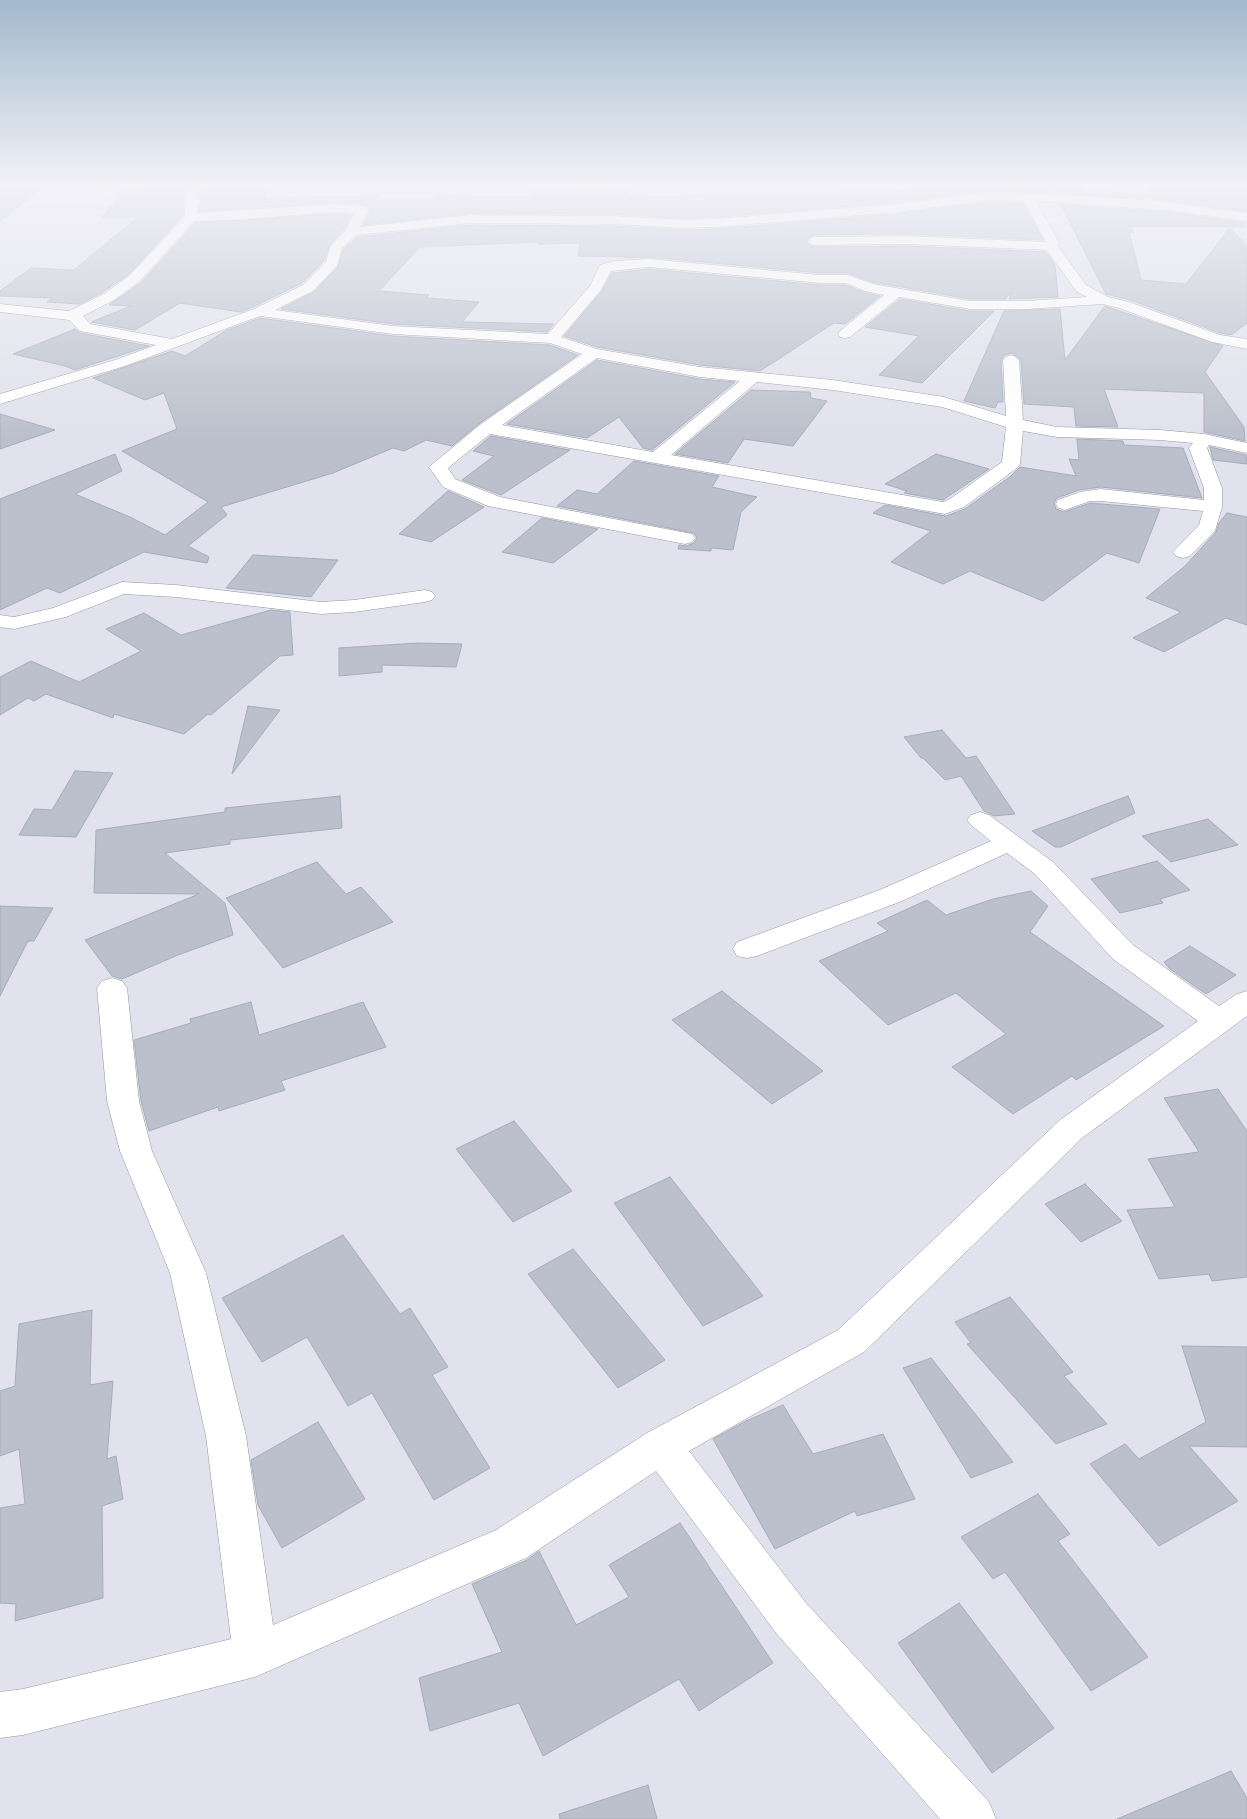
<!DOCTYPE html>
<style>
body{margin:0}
canvas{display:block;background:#e1e2ed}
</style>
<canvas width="1247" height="1819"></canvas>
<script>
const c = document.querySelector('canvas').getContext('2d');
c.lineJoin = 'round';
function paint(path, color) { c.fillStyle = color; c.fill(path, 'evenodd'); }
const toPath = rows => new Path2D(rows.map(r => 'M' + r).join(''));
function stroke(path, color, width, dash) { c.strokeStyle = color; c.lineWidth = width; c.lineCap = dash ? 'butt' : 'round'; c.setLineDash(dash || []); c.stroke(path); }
const building = toPath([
 [0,184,46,184,0,221,0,184],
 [148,184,187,184,183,202,183,215,129,274,103,292,80,304,47,302,52,298,0,296,0,291,31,268,74,270,138,217,102,217,125,190,141,190,148,184],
 [203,184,263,184,262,189,267,189,264,198,379,196,379,200,435,200,435,196,466,195,466,197,532,197,533,189,624,186,626,196,686,197,685,195,719,194,720,196,813,196,812,194,820,193,910,191,904,184,1047,184,1047,193,989,190,897,202,716,217,684,218,614,214,471,213,363,225,371,210,363,204,334,202,199,211,203,184],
 [1051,184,1083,184,1086,191,1150,195,1150,184,1247,184,1247,211,1166,200,1055,193,1051,184],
 [989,202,1023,203,1043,240,907,234,813,235,805,242,813,247,907,246,1046,252,1055,265,1058,297,1009,299,1012,292,1005,299,970,299,873,282,848,273,820,273,649,257,625,258,627,257,578,256,580,243,538,244,538,242,420,247,379,291,429,295,426,298,479,302,462,322,554,324,547,332,393,324,281,309,314,292,338,267,344,249,357,237,471,225,614,226,684,230,716,229,897,214,989,202],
 [1061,205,1166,212,1245,223,1244,227,1131,226,1133,232,1129,232,1141,280,1186,284,1230,228,1247,246,1247,323,1231,335,1220,333,1130,300,1106,294,1061,205],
 [334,214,351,215,344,229,329,246,324,261,302,283,253,307,241,312,180,303,135,330,91,322,131,306,109,305,141,283,195,223,334,214],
 [649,269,820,285,846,285,865,293,880,296,845,324,834,323,760,371,700,365,597,347,564,336,602,291,612,273,649,269],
 [900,299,970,311,994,311,922,383,879,375,919,336,865,327,900,299],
 [1105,306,1223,346,1205,372,1244,427,1245,441,1204,432,1204,393,1104,389,1118,427,1076,426,1074,407,1024,404,1021,360,1012,353,1005,355,1001,360,1003,402,998,402,995,408,964,401,1004,311,1060,309,1065,360,1105,306],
 [260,318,393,336,550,345,578,355,480,423,452,446,426,440,404,451,393,448,333,473,221,507,227,515,188,546,209,557,207,563,144,552,60,593,47,588,0,610,0,499,115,454,122,471,75,494,130,517,165,535,208,502,122,451,177,429,164,393,145,400,93,378,172,351,185,356,227,330,260,318],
 [75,329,80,333,149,346,75,370,65,366,13,354,75,329],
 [597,360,700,379,735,382,652,450,643,448,619,417,587,438,507,424,597,360],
 [751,390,810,392,811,398,827,401,793,446,744,439,728,463,675,454,751,390],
 [0,414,55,430,0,449,0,414],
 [491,436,570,450,501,495,462,480,494,456,473,451,491,436],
 [1077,439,1123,441,1124,445,1183,448,1202,498,1101,487,1079,490,1057,498,1054,503,1056,509,1064,512,1090,503,1160,509,1139,563,1107,553,1043,601,970,571,943,584,891,562,931,531,873,513,885,505,946,516,965,509,1011,476,1020,467,1076,476,1069,459,1079,460,1077,439],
 [1210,447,1246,455,1247,464,1213,460,1210,447],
 [936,454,989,469,943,500,904,493,907,491,885,484,936,454],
 [634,461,719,476,712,487,757,497,741,512,733,550,711,548,711,551,678,549,679,545,686,546,694,543,697,538,694,533,557,506,577,490,597,494,634,461],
 [448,491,484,507,431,542,399,534,448,491],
 [1227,513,1247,517,1247,625,1226,618,1164,652,1133,638,1181,612,1146,598,1185,566,1216,532,1219,523,1227,513],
 [542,518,598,529,553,563,502,552,542,518],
 [253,555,338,560,311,597,226,588,253,555],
 [271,610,290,612,293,655,280,656,211,715,208,714,184,734,114,714,113,718,46,694,34,701,28,698,0,715,0,677,31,661,79,682,141,651,106,629,144,613,181,635,271,610],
 [418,643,462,644,456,667,382,665,382,672,339,676,339,648,418,643],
 [248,706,280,710,232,774,248,706],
 [942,730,966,758,976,756,1015,814,994,816,984,811,961,776,945,780,923,758,921,758,904,737,942,730],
 [75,771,113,773,76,837,19,835,34,809,52,810,75,771],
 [340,796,342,828,230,840,230,844,165,853,225,903,233,935,178,955,122,979,112,976,85,940,199,894,94,893,96,830,225,812,225,808,340,796],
 [1128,796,1135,813,1061,847,1055,847,1032,831,1128,796],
 [1208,819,1238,845,1171,862,1142,836,1208,819],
 [1157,861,1190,890,1160,899,1163,903,1120,913,1091,879,1157,861],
 [317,862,346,894,361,887,393,922,283,968,226,898,317,862],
 [1031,891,1048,906,1030,932,1164,1026,1076,1080,1072,1076,1013,1114,952,1067,1006,1034,956,993,888,1025,819,961,888,931,877,923,927,900,946,915,993,899,1031,891],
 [0,906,53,908,34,941,28,941,0,996,0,906],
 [1190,946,1236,975,1206,994,1170,969,1164,962,1190,946],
 [722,991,823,1071,772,1104,672,1020,722,991],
 [251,1002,259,1035,363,1002,386,1047,281,1081,285,1090,219,1111,218,1107,149,1131,141,1101,134,1040,191,1023,190,1019,251,1002],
 [1218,1089,1247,1131,1247,1277,1212,1281,1209,1274,1159,1279,1127,1210,1175,1207,1148,1159,1199,1152,1164,1098,1218,1089],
 [514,1121,572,1191,513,1222,456,1149,514,1121],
 [670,1177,763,1296,703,1326,614,1203,670,1177],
 [1085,1184,1122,1221,1081,1242,1045,1204,1085,1184],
 [343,1235,400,1314,410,1308,448,1367,432,1375,490,1468,434,1500,372,1393,348,1406,307,1337,262,1362,222,1298,343,1235],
 [573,1249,665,1360,618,1388,528,1274,573,1249],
 [1010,1297,1073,1372,1064,1376,1107,1424,1056,1444,967,1344,971,1343,955,1322,1010,1297],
 [92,1310,90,1385,113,1381,107,1459,116,1456,123,1499,102,1506,103,1598,15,1621,16,1604,0,1603,0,1508,25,1504,19,1449,0,1456,0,1391,15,1386,19,1324,92,1310],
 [1182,1346,1247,1347,1247,1447,1189,1446,1238,1501,1159,1546,1090,1464,1125,1444,1139,1459,1206,1422,1182,1346],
 [931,1358,1013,1462,971,1478,903,1368,931,1358],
 [783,1405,813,1454,883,1434,915,1499,857,1516,855,1511,775,1549,713,1439,746,1421,783,1405],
 [318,1422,365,1499,282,1548,258,1505,251,1460,318,1422],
 [1038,1494,1070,1534,1058,1541,1148,1657,1091,1691,1005,1572,993,1579,961,1537,1038,1494],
 [680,1523,773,1663,699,1711,679,1679,543,1756,519,1703,430,1731,419,1678,502,1652,472,1584,527,1560,539,1551,576,1625,629,1597,609,1565,680,1523],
 [959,1603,1054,1728,992,1773,898,1643,959,1603],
 [1231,1771,1247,1798,1247,1819,1117,1819,1231,1771],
 [648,1785,657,1819,560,1819,559,1814,648,1785]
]);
paint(building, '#bbc0cc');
stroke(building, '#a5acbd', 1);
const street = toPath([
 [102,184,114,184,115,195,113,198,105,198,102,184],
 [189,184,201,184,197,202,197,213,334,204,363,206,369,210,365,215,360,227,471,215,614,216,684,220,716,219,897,204,989,192,1087,196,1166,202,1247,213,1247,221,1166,210,1036,201,1059,243,1058,246,1086,285,1108,297,1129,302,1220,335,1247,339,1247,349,1212,342,1119,308,1103,304,1027,309,970,309,899,297,850,337,845,338,840,337,838,334,840,331,884,295,865,291,846,283,820,283,649,267,611,271,601,290,561,337,597,349,700,367,833,380,944,397,1006,416,1003,360,1006,357,1011,355,1016,357,1019,360,1023,420,1057,427,1160,430,1204,434,1247,443,1247,453,1209,445,1207,448,1222,488,1222,507,1215,531,1190,556,1183,558,1176,556,1173,552,1199,525,1203,511,1101,501,1090,501,1065,510,1058,508,1056,504,1058,500,1080,492,1101,489,1204,500,1204,488,1189,448,1193,443,1160,440,1057,437,1023,431,1020,464,1017,468,964,507,945,514,490,434,448,468,455,479,500,497,692,534,695,538,692,542,685,544,488,506,443,487,429,467,481,424,582,354,550,343,393,334,260,316,125,366,0,404,0,394,115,360,156,345,80,331,69,320,0,312,0,304,69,311,104,294,130,275,185,216,185,202,189,184],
 [989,200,1024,201,1046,242,907,236,813,237,807,241,813,245,907,244,1047,250,1076,291,1087,297,1027,301,970,301,873,284,848,275,820,275,649,259,614,261,600,265,590,286,548,334,393,326,275,310,313,291,337,266,342,248,356,235,471,223,614,224,684,228,716,227,897,212,989,200],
 [334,212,354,213,346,230,330,247,326,262,303,285,254,309,172,339,90,324,83,316,114,300,140,281,194,221,233,220,334,212],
 [597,358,700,377,740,381,653,452,502,425,597,358],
 [757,382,833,390,942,407,1006,427,1002,462,950,499,943,502,671,455,757,382],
 [122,582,176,585,321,602,354,600,425,590,432,592,435,596,432,600,425,602,354,612,321,614,176,597,124,594,66,617,14,629,0,627,0,615,14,617,53,608,122,582],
 [980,812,989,815,1053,862,1133,945,1219,1006,1237,994,1247,991,1247,1016,1082,1138,864,1352,689,1451,806,1603,989,1802,996,1819,940,1819,776,1633,656,1471,526,1558,255,1677,23,1735,0,1738,0,1692,23,1689,231,1639,206,1436,170,1273,120,1151,107,1101,97,988,102,981,112,978,122,981,127,988,139,1101,152,1151,206,1273,246,1436,273,1625,496,1530,647,1433,838,1330,1060,1120,1198,1021,1113,959,1035,874,1007,853,902,901,757,956,747,958,737,956,733,949,737,942,882,889,991,841,971,825,967,820,971,815,980,812]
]);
stroke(street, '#969696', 1);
paint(street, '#fff');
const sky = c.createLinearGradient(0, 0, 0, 438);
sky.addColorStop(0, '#a2b8cc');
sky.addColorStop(0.42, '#f2f2f7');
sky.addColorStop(1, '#f2f2f700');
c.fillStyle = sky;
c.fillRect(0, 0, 1247, 438);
</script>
